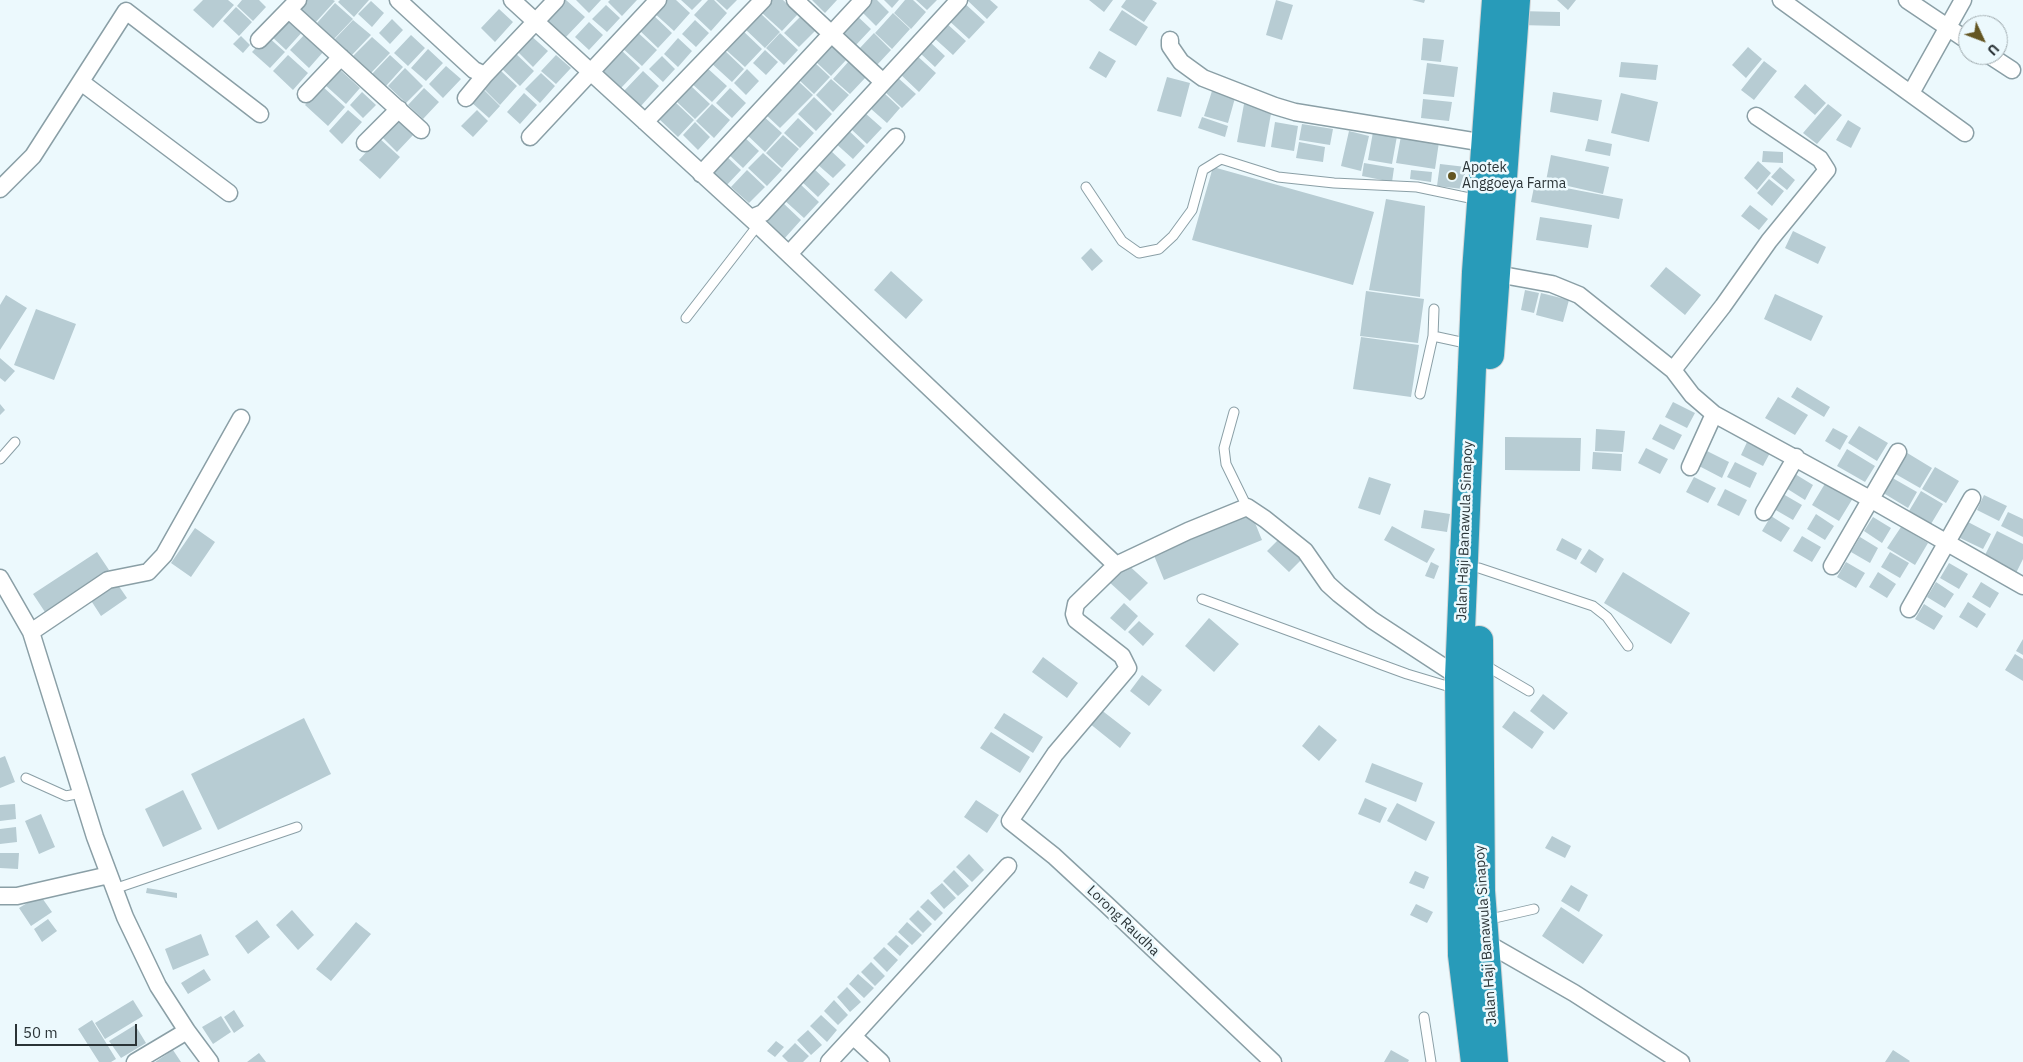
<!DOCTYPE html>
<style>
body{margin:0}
#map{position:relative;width:2023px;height:1062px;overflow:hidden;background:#ecf9fd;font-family:"IBM Plex Sans",sans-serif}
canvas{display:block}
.north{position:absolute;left:1958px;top:15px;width:50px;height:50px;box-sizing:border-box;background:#ecf9fd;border:1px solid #9faaae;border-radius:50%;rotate:133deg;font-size:14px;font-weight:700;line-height:20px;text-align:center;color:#2b3437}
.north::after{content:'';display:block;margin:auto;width:18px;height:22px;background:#645622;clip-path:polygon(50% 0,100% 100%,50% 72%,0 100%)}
.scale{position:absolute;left:15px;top:1024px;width:122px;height:22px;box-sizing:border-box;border:2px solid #2b3437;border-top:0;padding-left:6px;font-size:15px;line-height:18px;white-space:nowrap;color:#2b3437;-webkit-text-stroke:4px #ecf9fd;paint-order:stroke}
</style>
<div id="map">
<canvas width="2023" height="1062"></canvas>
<div class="north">U</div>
<div class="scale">50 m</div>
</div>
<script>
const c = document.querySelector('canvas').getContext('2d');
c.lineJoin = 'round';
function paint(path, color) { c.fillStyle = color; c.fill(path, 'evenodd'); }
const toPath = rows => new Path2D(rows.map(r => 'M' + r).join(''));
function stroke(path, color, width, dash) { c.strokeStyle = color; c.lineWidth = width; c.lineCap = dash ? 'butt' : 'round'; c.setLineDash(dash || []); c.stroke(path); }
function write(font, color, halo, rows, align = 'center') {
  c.font = font + ' "IBM Plex Sans",sans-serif'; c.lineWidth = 5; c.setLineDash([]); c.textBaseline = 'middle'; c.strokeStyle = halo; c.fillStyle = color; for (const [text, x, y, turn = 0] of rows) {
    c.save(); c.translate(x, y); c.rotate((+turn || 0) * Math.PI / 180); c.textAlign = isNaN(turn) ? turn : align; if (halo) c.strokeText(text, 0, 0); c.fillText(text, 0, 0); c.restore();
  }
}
paint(toPath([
 [203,0,228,0,234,5,213,28,193,10],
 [242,0,259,0,266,7,253,21,237,6],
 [303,0,333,0,335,1,315,23,297,7],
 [340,0,369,0,354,17,338,2],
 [561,0,566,0,585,17,564,39,543,19],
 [576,0,601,0,589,13],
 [610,0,637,0,622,16,608,2],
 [664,0,676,0,690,13,674,31,653,12],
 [681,0,702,0,692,10],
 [708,0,714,0,727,13,711,31,694,15],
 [716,0,737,0,727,10],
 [772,0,783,0,798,14,782,31,761,12],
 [812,0,837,0,825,13],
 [870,0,877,0,889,12,876,26,860,10],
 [884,0,899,0,892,8],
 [905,0,913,0,926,12,911,29,894,13],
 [916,0,937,0,927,10],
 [967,0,990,0,998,7,987,19],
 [1089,0,1113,0,1104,12],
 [1126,0,1152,0,1157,3,1144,22,1121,7],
 [1276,0,1293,5,1282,40,1266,35],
 [1412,0,1425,0,1424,3],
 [1557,0,1576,0,1568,10],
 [371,1,384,13,372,27,358,14],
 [962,1,985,22,969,39,946,18],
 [335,3,353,19,334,39,317,23],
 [606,5,620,18,607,32,592,19],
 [236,7,252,22,239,36,223,21],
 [499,9,513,22,495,42,481,28],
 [1122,10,1148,27,1136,46,1109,30],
 [1519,11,1560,12,1560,26,1519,25],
 [759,12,780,32,765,48,744,28],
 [651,13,672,33,658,48,637,28],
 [893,13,910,29,892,49,875,33],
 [287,14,304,30,286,50,269,34],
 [855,14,871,29,855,46,840,31],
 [800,17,815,31,799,47,784,33],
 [392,19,403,30,390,44,379,33],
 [353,20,371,35,351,56,334,40],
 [695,20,709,33,696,47,682,34],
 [589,22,603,35,589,50,575,37],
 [945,22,966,41,953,55,932,36],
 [635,30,657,50,642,66,620,46],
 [742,30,762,49,745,67,725,49],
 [780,33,798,50,784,65,766,48],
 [874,33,891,50,877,65,859,49],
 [305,34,324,51,309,68,290,50],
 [529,34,548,51,533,67,515,49],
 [411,35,425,48,408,66,394,53],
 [241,36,250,45,243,53,233,44],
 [267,36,285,52,270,68,252,52],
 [372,37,390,53,371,73,353,56],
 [678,38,692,51,678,67,664,54],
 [1423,38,1444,40,1441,62,1421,60],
 [930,42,945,56,935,67,920,53],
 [830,43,847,59,831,76,814,60],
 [1748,47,1762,59,1746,78,1732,65],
 [619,48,640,68,621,88,600,68],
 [722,48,744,69,732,82,710,62],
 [428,49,443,63,426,81,411,68],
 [765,50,778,62,766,75,753,63],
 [513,51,534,71,520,86,499,66],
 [1099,51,1116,61,1106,78,1089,68],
 [915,54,936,73,919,92,898,72],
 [288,55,308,73,293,90,273,71],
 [390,55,403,67,386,86,372,74],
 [556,55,571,68,556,84,541,71],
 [662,56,675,69,663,82,649,69],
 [813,61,830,77,814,94,797,78],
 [849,61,866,77,850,94,833,79],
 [1764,61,1777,71,1754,100,1741,90],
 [1621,62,1658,65,1656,80,1619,77],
 [1427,63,1458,67,1454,97,1423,94],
 [446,66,461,79,443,98,429,84],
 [705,66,727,86,712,102,690,82],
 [338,68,360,88,346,104,324,84],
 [405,68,423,86,406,103,388,86],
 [747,69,759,81,746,95,734,83],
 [501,71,517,86,500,105,484,89],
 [643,71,659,86,640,107,623,92],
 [541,73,555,86,540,103,525,89],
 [897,77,916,94,902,108,884,91],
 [1167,77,1190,83,1181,117,1157,111],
 [796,79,813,95,780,128,763,112],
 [831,79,849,95,833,112,816,95],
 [1805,84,1826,103,1815,115,1794,97],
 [322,86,345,107,328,126,305,105],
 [691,86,710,104,695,119,676,101],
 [424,88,439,102,423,119,408,105],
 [730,88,746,103,732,118,716,103],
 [483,89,500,106,489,118,471,102],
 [1212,91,1235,98,1228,123,1204,116],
 [362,92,376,105,363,118,350,105],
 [1553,92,1602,100,1598,121,1550,112],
 [524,93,537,105,520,124,507,112],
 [884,93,900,108,887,123,870,108],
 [1621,93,1658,102,1649,142,1611,133],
 [814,97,832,114,816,131,798,114],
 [1423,99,1452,102,1449,121,1421,118],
 [675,102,694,120,678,137,659,119],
 [712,104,730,120,714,138,696,121],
 [1244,104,1272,108,1265,147,1237,142],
 [1828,104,1842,115,1817,144,1803,133],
 [348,110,362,122,342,144,329,131],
 [477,110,488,121,473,137,461,126],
 [865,113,882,128,867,144,851,129],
 [761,114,782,133,765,152,744,132],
 [1202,117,1228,126,1225,137,1198,128],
 [798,118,814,133,800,148,784,133],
 [397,119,414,134,397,152,381,136],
 [1848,120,1861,128,1851,148,1836,140],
 [695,122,710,137,698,150,683,135],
 [1275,122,1298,126,1294,151,1271,147],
 [1302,124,1333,129,1330,145,1299,140],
 [846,128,865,146,853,159,833,141],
 [1349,131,1369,136,1361,171,1341,166],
 [1373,132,1397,136,1392,164,1368,160],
 [742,135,759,151,743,168,726,152],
 [783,135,799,149,782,168,766,153],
 [1401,136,1439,142,1435,169,1396,163],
 [379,138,400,157,380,179,359,160],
 [1588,139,1612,144,1610,156,1585,151],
 [1299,142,1325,147,1323,162,1296,158],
 [830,150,846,165,833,178,817,164],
 [1763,151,1783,152,1783,163,1762,162],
 [763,153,782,170,767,186,748,168],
 [724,154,741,170,725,187,708,171],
 [1551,155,1609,167,1603,194,1546,181],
 [1758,161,1771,173,1757,190,1744,178],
 [1364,163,1394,168,1392,182,1362,176],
 [1440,164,1466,167,1463,189,1437,186],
 [812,167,830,184,818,197,800,180],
 [1213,167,1374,212,1353,285,1192,240],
 [1780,167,1795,180,1787,190,1771,177],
 [747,170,765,187,749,203,731,187],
 [1411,170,1432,172,1431,182,1410,179],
 [1769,179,1784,191,1772,206,1757,193],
 [798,182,819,202,804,218,783,199],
 [1535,182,1623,199,1619,219,1531,202],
 [1386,199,1425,206,1420,297,1369,290],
 [782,202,801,220,784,239,764,221],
 [1750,205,1768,219,1759,230,1741,216],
 [1540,217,1592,225,1588,248,1536,240],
 [1793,231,1826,247,1818,264,1785,248],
 [1091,248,1103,261,1092,271,1081,258],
 [1666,267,1701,295,1685,315,1650,286],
 [891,271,923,300,906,319,874,290],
 [1525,290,1539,293,1534,313,1521,310],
 [1366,291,1424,299,1418,343,1360,336],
 [1541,293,1569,300,1563,322,1536,315],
 [1775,294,1823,316,1811,341,1764,319],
 [6,295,27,308,0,350,0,305],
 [36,309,76,324,54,380,14,365],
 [1361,337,1419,345,1411,397,1353,389],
 [0,358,15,371,5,382,0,378],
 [1797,387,1830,407,1824,417,1791,397],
 [1778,397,1808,415,1795,435,1765,418],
 [1673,402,1695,413,1687,428,1665,417],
 [0,404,5,410,0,415],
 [1660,424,1682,435,1674,450,1652,439],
 [1859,426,1888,443,1877,461,1848,443],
 [1833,428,1848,436,1840,450,1825,441],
 [1596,429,1625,431,1623,452,1595,451],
 [1505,437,1581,438,1580,471,1505,470],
 [1748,440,1771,451,1763,466,1741,455],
 [1646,448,1668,459,1660,474,1638,463],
 [1847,449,1875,466,1865,482,1837,466],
 [1707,451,1729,462,1722,478,1699,466],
 [1904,451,1932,468,1920,488,1892,472],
 [1593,452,1622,454,1621,471,1592,469],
 [1735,462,1757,473,1750,488,1727,477],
 [1935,467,1959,481,1946,503,1922,489],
 [1795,474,1813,485,1805,500,1786,488],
 [1889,476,1917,492,1908,508,1880,491],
 [1369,477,1391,484,1380,515,1358,508],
 [1694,477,1716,488,1708,503,1686,492],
 [1826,482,1853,498,1839,521,1812,505],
 [1725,489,1747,500,1739,516,1717,505],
 [1921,491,1943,504,1931,524,1909,511],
 [1783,494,1802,505,1793,520,1774,509],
 [1984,495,2007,506,1999,521,1977,510],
 [1424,510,1450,514,1447,532,1421,528],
 [2008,512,2023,519,2023,537,2001,526],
 [1251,513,1262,540,1164,580,1153,553],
 [1816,514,1834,526,1825,540,1807,529],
 [1771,516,1790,528,1781,542,1762,531],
 [1873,517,1891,528,1882,543,1864,531],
 [1968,522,1991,534,1983,549,1960,538],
 [1392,526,1435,549,1427,563,1384,540],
 [1901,527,1928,543,1915,565,1887,548],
 [195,528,215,542,191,577,171,563],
 [1997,531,2023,544,2023,559,2016,573,1984,557],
 [1802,536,1821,547,1812,562,1793,551],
 [1860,537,1878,548,1870,563,1851,552],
 [1562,538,1582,549,1576,560,1556,550],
 [1279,539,1301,560,1289,572,1267,551],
 [1589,549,1604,559,1596,573,1580,563],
 [97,552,109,570,45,612,33,594],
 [1890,552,1909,563,1900,578,1881,567],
 [1125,562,1148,583,1130,601,1108,581],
 [1431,562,1439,566,1434,579,1425,576],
 [1846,562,1865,573,1856,588,1837,577],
 [1949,563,1968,574,1959,589,1940,578],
 [1623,572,1690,613,1671,644,1604,603],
 [1878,572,1896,584,1887,598,1869,587],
 [116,582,127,598,101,616,90,599],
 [1936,582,1954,594,1945,608,1927,597],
 [1981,582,1999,593,1990,608,1972,597],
 [1968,602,1986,614,1977,628,1959,617],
 [1124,603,1138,616,1125,631,1110,618],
 [1924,604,1943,616,1934,630,1915,619],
 [1209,618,1239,644,1214,672,1185,646],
 [1139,621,1154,634,1143,646,1128,632],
 [2023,639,2023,655,2016,651],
 [2015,654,2023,659,2023,681,2005,670],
 [1043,657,1078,683,1067,698,1032,672],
 [1142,675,1162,690,1149,706,1130,691],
 [1543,694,1568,713,1554,730,1530,711],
 [1100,709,1131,733,1120,748,1089,723],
 [1514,711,1544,732,1532,749,1502,727],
 [1004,713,1043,737,1033,753,994,728],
 [304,718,331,774,218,830,191,774],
 [1319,725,1337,740,1319,761,1302,746],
 [991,732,1030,757,1020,773,980,748],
 [5,756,15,782,0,788,0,758],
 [1372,763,1423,783,1416,802,1365,782],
 [183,790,202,829,163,847,145,809],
 [1365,798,1387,808,1380,823,1358,814],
 [976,800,999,815,987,833,964,817],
 [1397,803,1435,822,1426,841,1387,821],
 [15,804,16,819,0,821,0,805],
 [41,814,55,847,39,854,25,821],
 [16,827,17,842,0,844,0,829],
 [1552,836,1571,846,1565,858,1545,848],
 [0,853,19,853,18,869,0,868],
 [969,854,984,870,972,882,956,867],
 [954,870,969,886,958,896,943,881],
 [1415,871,1429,877,1424,889,1409,883],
 [942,883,956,898,944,909,930,893],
 [1571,885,1588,895,1579,912,1561,901],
 [147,888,177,893,177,898,146,893],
 [40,895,52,912,31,926,19,908],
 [928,899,943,913,935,921,920,907],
 [1416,904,1433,912,1427,923,1410,915],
 [1561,907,1603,935,1583,964,1542,936],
 [292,910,314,935,298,950,276,925],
 [918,910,932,924,923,933,909,919],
 [48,919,57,931,42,942,34,929],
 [257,920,270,937,248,954,235,936],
 [356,922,371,934,331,981,316,969],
 [907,922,922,935,912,945,898,932],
 [201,934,209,955,173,970,165,949],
 [896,935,909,946,900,956,887,944],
 [884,947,898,960,887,972,873,958],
 [871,962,885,976,875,986,861,972],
 [204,969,211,980,188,994,181,983],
 [858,974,874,988,864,998,849,984],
 [847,987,861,1002,850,1012,837,997],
 [133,1000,143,1016,105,1039,95,1023],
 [834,1000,848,1015,838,1025,824,1011],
 [234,1010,244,1026,234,1033,224,1017],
 [821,1015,837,1030,827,1042,810,1026],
 [221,1016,231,1032,213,1044,202,1027],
 [92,1020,116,1059,111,1062,99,1062,78,1029],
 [135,1025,146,1043,121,1058,109,1041],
 [808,1030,822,1045,811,1055,797,1040],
 [776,1041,784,1047,775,1057,767,1051],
 [795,1043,809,1056,803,1062,788,1062,782,1056],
 [173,1050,181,1062,155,1062],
 [1391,1050,1409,1060,1408,1062,1384,1062],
 [1893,1050,1910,1061,1909,1062,1885,1062],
 [259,1053,266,1062,247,1062]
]), '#b7ccd3');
const lane = toPath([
 [1086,187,1122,241,1139,253,1159,249,1173,236,1192,210,1203,170,1221,159,1278,177,1334,183,1417,187,1479,200],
 [686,318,758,225],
 [1433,336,1470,344],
 [1420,394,1433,336,1434,309],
 [1234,412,1224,448,1226,464,1247,507],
 [0,459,15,442],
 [1479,568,1593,606,1607,617,1628,646],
 [1202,599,1407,674,1457,689],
 [1483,664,1529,691],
 [26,778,66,796,81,793],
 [114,889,297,827],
 [1486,920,1534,909],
 [1424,1017,1431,1062]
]);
const street = toPath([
 [398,0,474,70,485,75,556,0],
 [512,0,758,225,1116,565],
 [795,0,883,82],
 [1781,0,1965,133],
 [1907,0,1968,41],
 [289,10,421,130],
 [259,40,298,0],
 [1170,40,1170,46,1181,62,1203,78,1275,106,1295,112,1485,143],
 [1989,55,2012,70],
 [81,82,229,193],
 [1911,93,1963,0],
 [306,94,341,57],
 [466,98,485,75],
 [645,122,763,0],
 [530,137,658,0],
 [365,143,399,109],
 [701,174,863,0],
 [0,189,33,156,126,11,260,114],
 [751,218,763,213,959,0],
 [789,254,896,137],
 [1497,274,1552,284,1579,295,1673,370,1692,395,1714,414,1870,499,2023,586],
 [1673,370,1723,306,1769,241,1827,170,1820,159,1756,116],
 [1690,467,1714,414],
 [1764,512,1796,457],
 [1832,566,1898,452],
 [0,578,31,632,95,837,125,917,158,986,187,1031,210,1062],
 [1909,609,1972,498],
 [31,632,108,580,148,572,164,555,241,418],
 [0,896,17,896,109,875],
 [1485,942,1574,993,1681,1062],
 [135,1062,187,1031],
 [829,1062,853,1036],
 [881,1062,853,1036,1008,866],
 [1273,1062,1107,905,1054,856,1010,821,1055,754,1128,668,1122,656,1076,620,1074,614,1076,604,1116,565,1188,531,1247,507,1265,519,1305,551,1328,584,1339,594,1372,620,1459,677]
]);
const highway = toPath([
 [1490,355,1516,0],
 [1479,640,1481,891,1494,1062],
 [1475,1062,1462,955,1459,677,1476,272,1496,0]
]);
stroke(lane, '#8a9fa6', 11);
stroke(street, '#8a9fa6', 19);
stroke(highway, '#d5d6d7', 30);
stroke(lane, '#fff', 9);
stroke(street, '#fff', 16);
stroke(highway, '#289bb9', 28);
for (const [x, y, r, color] of [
 [1452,176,5,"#645622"]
]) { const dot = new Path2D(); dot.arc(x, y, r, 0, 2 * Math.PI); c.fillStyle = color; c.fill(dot); stroke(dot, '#ecf9fd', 2); }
write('14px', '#2b3437', '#ecf9fd', [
 ["Apotek",1462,168],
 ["Anggoeya Farma",1462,184]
], 'left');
write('14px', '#2b3437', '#ecf9fd', [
 ["Jalan Haji Banawula Sinapoy",1465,531,-88],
 ["Lorong Raudha",1123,921,44],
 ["Jalan Haji Banawula Sinapoy",1486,935,-94]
]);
</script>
